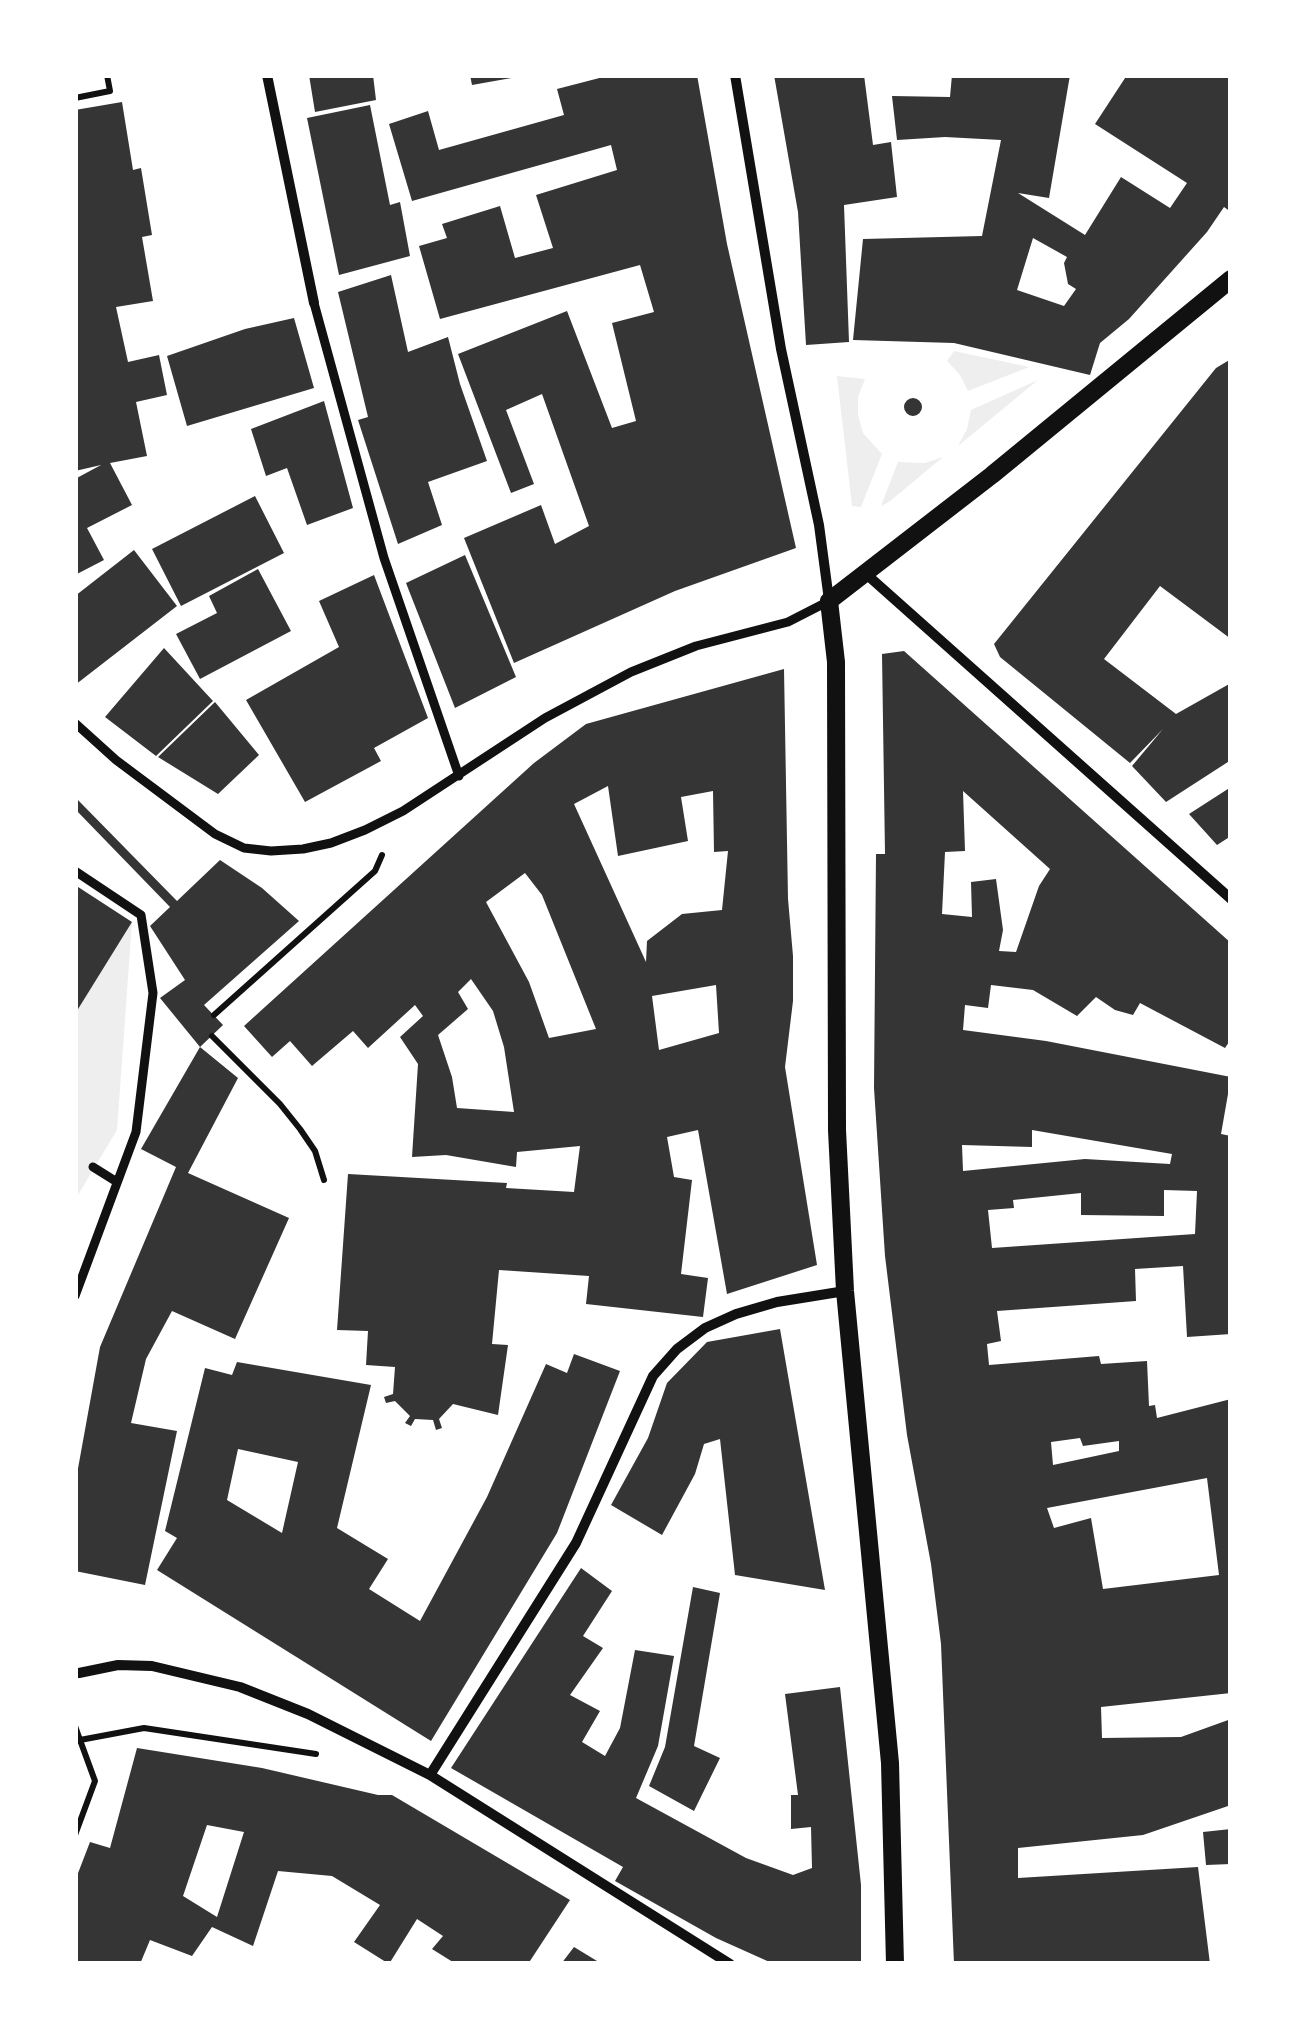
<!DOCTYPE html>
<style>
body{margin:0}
#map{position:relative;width:1306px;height:2039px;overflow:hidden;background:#fff;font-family:Karla,sans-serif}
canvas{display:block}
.frame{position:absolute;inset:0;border:78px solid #fff;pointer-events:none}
</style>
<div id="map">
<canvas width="1306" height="2039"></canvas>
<div class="frame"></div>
</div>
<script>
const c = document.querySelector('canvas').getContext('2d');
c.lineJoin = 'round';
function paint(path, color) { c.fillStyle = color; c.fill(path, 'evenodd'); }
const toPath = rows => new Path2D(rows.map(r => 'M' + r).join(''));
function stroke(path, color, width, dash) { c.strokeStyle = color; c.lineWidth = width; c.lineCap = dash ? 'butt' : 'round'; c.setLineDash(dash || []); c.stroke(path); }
paint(toPath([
 [954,351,1029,367,968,391,960,375,947,361],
 [837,376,865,379,858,397,858,415,863,433,882,454,861,507,852,506],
 [1038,380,958,446,967,429,971,410],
 [943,457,889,502,881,506,898,462,925,463],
 [132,922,117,1130,75,1200,75,1014]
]), '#eee');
paint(toPath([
 [309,75,373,75,376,100,315,112],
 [470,75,516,75,517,77,472,85],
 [611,75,697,75,727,244,796,548,675,591,514,663,464,538,541,505,555,544,589,526,542,394,506,410,534,484,511,493,458,354,567,311,612,428,636,421,612,323,654,312,640,265,440,319,419,246,447,238,442,224,500,206,515,258,553,248,536,195,617,170,611,145,412,201,389,124,428,111,439,150,564,115,557,89],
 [774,75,864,75,873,145,891,142,897,197,844,205,849,342,806,345,798,212],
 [952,75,1070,75,1049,198,1018,193,1085,235,1121,177,1170,208,1187,183,1095,124,1127,75,1231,75,1231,212,1224,207,1207,232,1129,319,1100,343,1090,375,954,343,853,340,863,239,982,236,1001,140,945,137,897,140,892,96,950,97],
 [1033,238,1067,257,1064,263,1068,284,1076,289,1064,306,1017,290],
 [122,102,133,170,141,168,152,235,142,237,153,301,116,307,128,362,159,355,167,395,136,402,147,456,110,463,132,505,87,528,104,560,75,575,75,479,101,465,75,471,75,110],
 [370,105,390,205,400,202,410,256,339,275,307,118],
 [391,275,408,352,448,337,460,384,487,461,428,482,442,525,398,544,358,420,368,417,338,292],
 [294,318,314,388,187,426,167,356,245,329],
 [1231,359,1231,639,1160,586,1104,659,1176,714,1231,683,1231,760,1166,802,1132,766,1163,729,1130,763,1000,657,994,644,1216,368],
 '904 407a9 9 0 1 1 18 0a9 9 0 1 1-18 0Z',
 [324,401,353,508,307,525,287,468,266,476,251,429],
 [255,496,284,553,181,606,152,549],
 [134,550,177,606,75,685,75,596],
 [465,555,516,677,455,708,406,583],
 [258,569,291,631,200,679,176,634,217,613,209,596],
 [374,575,428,718,374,748,381,761,305,802,246,700,339,647,319,601],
 [164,648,213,701,156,756,105,717],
 [904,651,1231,943,1231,1039,1225,1048,1140,1003,1133,1015,1115,1010,1096,997,1077,1016,1033,990,991,985,988,1008,965,1005,963,1030,1046,1041,1231,1077,1221,1134,1231,1136,1231,1334,1187,1337,1183,1266,1135,1269,1136,1301,997,1311,1001,1341,987,1344,989,1365,1099,1356,1101,1364,1147,1361,1149,1406,1155,1405,1157,1418,1231,1399,1231,1693,1101,1707,1102,1738,1181,1737,1231,1719,1231,1805,1143,1835,1018,1848,1018,1878,1198,1867,1210,1964,954,1964,941,1644,931,1564,907,1435,885,1256,874,1088,876,854,885,854,882,654],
 [963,791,1050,869,1039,886,1016,952,999,951,1003,930,996,879,971,882,972,917,942,914,945,852,965,851],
 [1032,1130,1172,1154,1170,1164,1085,1159,963,1171,962,1145,1032,1147],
 [1164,1190,1197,1191,1195,1234,992,1248,988,1210,1014,1208,1013,1200,1081,1193,1081,1215,1164,1216],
 [1080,1438,1083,1446,1119,1441,1119,1451,1053,1465,1051,1442],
 [1207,1478,1219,1575,1103,1589,1091,1518,1054,1528,1047,1508],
 [784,669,788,899,793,956,793,1001,785,1067,817,1265,727,1294,698,1130,667,1137,674,1177,692,1180,681,1274,708,1278,703,1317,586,1304,589,1276,499,1270,492,1344,508,1345,498,1415,453,1404,439,1419,442,1428,436,1430,433,1420,415,1419,411,1426,405,1423,410,1416,395,1401,386,1403,384,1397,393,1394,395,1367,366,1365,368,1331,337,1330,348,1174,507,1183,506,1188,574,1192,580,1146,517,1152,516,1167,446,1155,412,1157,418,1064,400,1037,423,1016,415,1005,368,1048,353,1031,312,1066,290,1041,272,1057,244,1026,534,763,586,724],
 [608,786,618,856,688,841,681,797,713,791,714,852,728,851,722,910,682,914,647,941,646,962,574,804],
 [525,873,542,895,596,1029,549,1038,529,982,486,902],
 [471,979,493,1011,504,1047,514,1112,457,1108,452,1077,438,1035,468,1009,458,992],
 [716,985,719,1033,659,1050,652,996],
 [215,702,259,755,218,794,158,757],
 [1231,787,1231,836,1217,845,1189,814],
 [75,797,177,901,220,860,262,888,299,921,204,1005,223,1025,200,1047,238,1078,188,1173,289,1218,235,1339,172,1311,146,1359,131,1423,177,1431,145,1585,75,1571,75,1485,100,1347,176,1167,141,1149,200,1047,160,998,185,980,150,926,170,907,75,809],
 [75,885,132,922,75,1014],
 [780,1329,825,1590,735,1575,720,1439,704,1444,695,1474,662,1535,611,1505,648,1438,667,1383,707,1342],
 [574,1354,620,1371,557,1533,431,1741,157,1570,177,1538,165,1531,205,1368,232,1375,237,1362,371,1385,337,1528,388,1559,369,1589,420,1621,487,1497,546,1364,567,1373],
 [238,1449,298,1462,282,1533,227,1500],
 [581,1568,612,1591,583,1636,603,1648,570,1695,600,1711,582,1742,605,1756,620,1728,635,1650,674,1656,658,1746,636,1798,746,1858,793,1875,812,1868,811,1827,791,1829,791,1795,798,1795,785,1694,840,1687,861,1885,861,1964,774,1964,716,1938,615,1881,623,1867,451,1768],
 [693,1587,720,1593,694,1746,720,1758,694,1811,649,1786,665,1747],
 [137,1748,262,1768,378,1795,392,1795,570,1900,528,1964,456,1964,432,1949,443,1936,417,1919,389,1964,354,1942,380,1905,332,1876,278,1871,253,1946,212,1927,192,1956,150,1940,140,1964,75,1964,75,1881,90,1842,110,1848],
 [207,1825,244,1832,217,1917,183,1896],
 [1231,1829,1231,1864,1206,1865,1203,1832],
 [574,1947,602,1964,561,1964]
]), '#353535');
stroke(toPath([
 [75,98,110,91,107,75],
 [214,1015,375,871,382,855],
 [212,1036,280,1104,300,1129,315,1151,324,1180],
 [75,1726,80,1740,75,1742],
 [75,1835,95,1781,80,1740,144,1728,316,1754]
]), '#111', 6);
stroke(toPath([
 [314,303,384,558,459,776],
 [75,723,116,760,215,834,244,848,271,851,303,849,331,843,365,830,403,811,545,718,631,672,696,646,788,622,829,601],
 [75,871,141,915,153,993,136,1132,75,1296],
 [93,1167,117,1182]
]), '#111', 9);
stroke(toPath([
 [267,75,314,303],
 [735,75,781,349,819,525,829,600],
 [865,573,1231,899],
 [79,1673,118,1665,152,1666,240,1687,308,1714,430,1775,730,1964],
 [430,1775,576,1543,653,1376,677,1349,705,1328,736,1314,777,1302,845,1291]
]), '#111', 10);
stroke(toPath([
 [895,1964,890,1763,845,1291,837,1130,836,662,829,601,992,475,1231,279]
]), '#111', 18);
</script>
